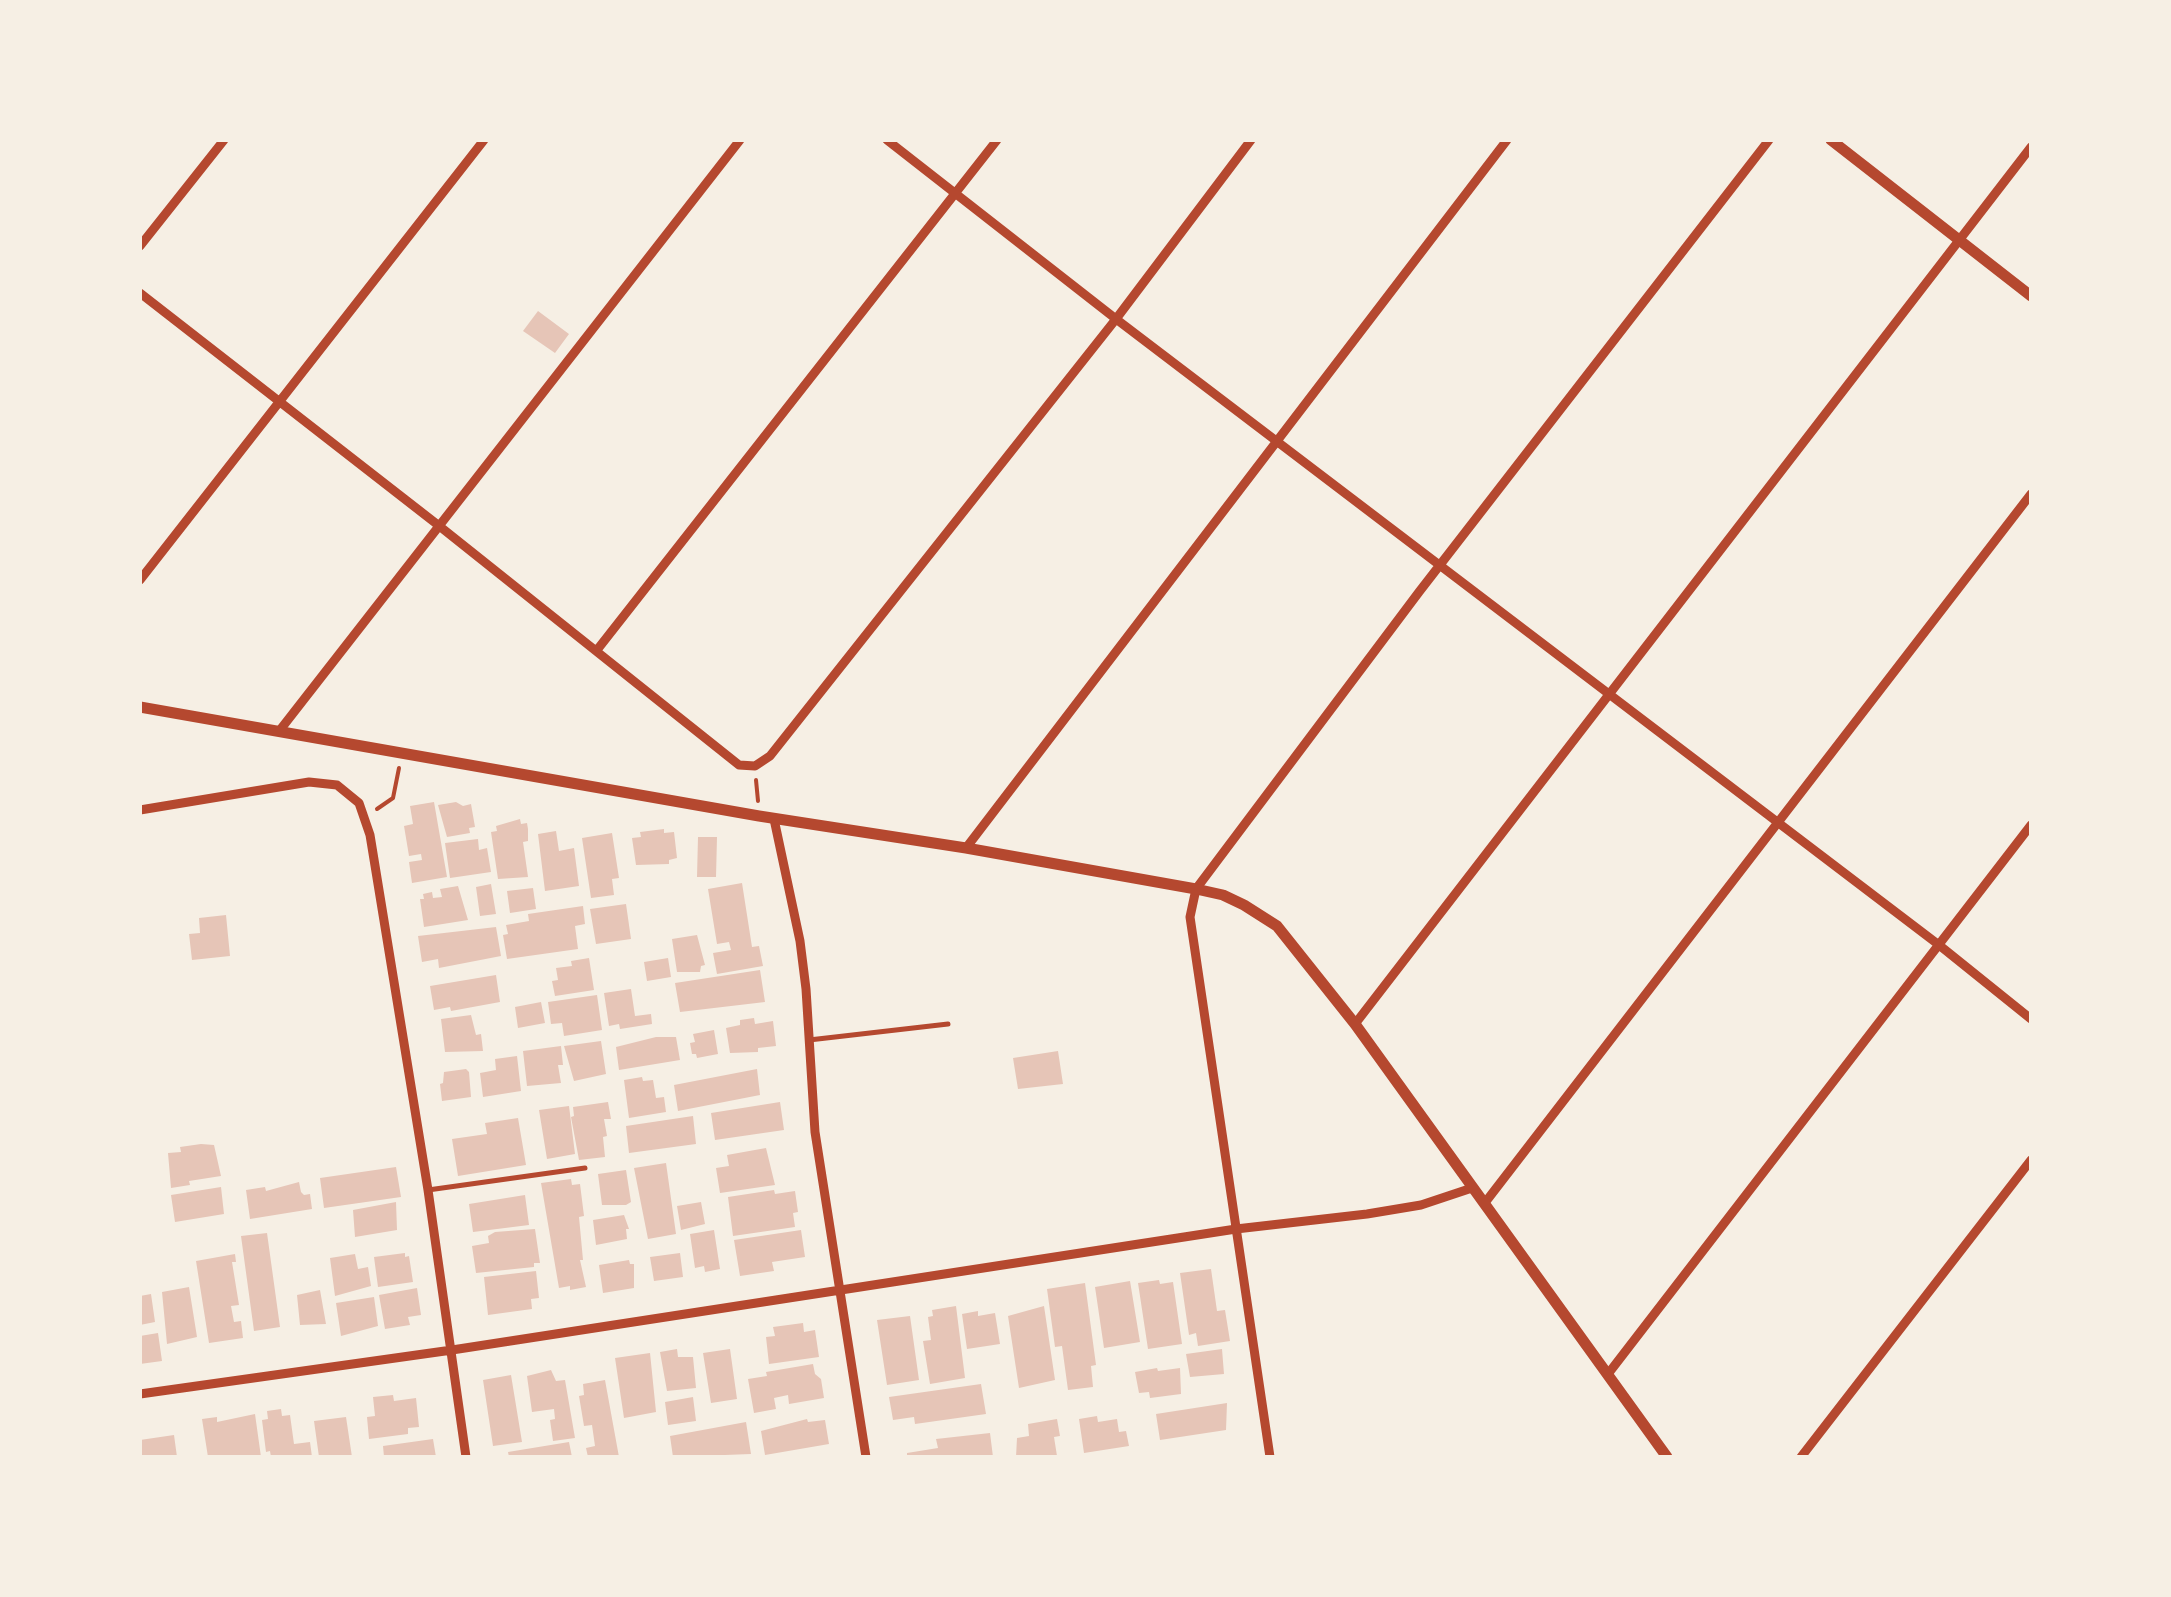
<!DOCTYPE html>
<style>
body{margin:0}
#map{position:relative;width:2171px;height:1597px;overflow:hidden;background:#f6efe4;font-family:Quicksand,sans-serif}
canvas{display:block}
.frame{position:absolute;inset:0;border:142px solid #f6efe4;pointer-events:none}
</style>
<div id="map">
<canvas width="2171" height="1597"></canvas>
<div class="frame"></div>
</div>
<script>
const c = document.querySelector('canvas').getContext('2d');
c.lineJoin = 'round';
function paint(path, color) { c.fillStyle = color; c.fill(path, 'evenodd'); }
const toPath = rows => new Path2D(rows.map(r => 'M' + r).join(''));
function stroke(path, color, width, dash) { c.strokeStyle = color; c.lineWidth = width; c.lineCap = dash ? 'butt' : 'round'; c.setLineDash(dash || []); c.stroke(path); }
paint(toPath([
 [538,311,569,334,555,353,523,331],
 [434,802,447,877,412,883,409,862,422,860,421,854,409,856,404,826,413,824,410,806],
 [456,802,463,806,471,804,475,827,469,828,470,833,447,837,438,805],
 [520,819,521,824,527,823,528,829,528,841,523,842,528,877,498,879,491,832,497,831,496,826],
 [664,829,664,833,674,832,677,858,669,860,669,864,636,865,632,838,641,837,640,832],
 [556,831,559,851,574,848,579,886,545,891,538,834],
 [612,833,619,878,612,879,614,895,591,898,582,838],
 [698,837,717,837,716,877,697,877],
 [478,839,479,850,487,848,491,872,450,878,445,843],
 [742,883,752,947,759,946,763,966,717,974,713,953,731,950,729,942,717,944,708,889],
 [491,884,496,914,480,916,476,887],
 [458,886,468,920,424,927,420,899,424,899,423,894,432,892,433,898,442,897,440,889],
 [533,888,536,909,510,913,507,891],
 [626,904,631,939,596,944,590,909],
 [583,906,585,924,575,926,578,949,507,959,503,935,508,934,506,925,529,921,528,914],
 [226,915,230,956,192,960,189,934,200,933,199,918],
 [496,927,501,956,439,968,438,959,422,962,418,936],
 [697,935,705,965,701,966,700,972,677,972,672,939],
 [589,958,594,990,555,996,552,981,558,980,556,968,572,966,571,961],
 [668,958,671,977,647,981,644,962],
 [760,970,765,1002,680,1012,675,983],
 [496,975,500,1002,451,1011,450,1007,434,1010,430,986],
 [631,989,635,1016,651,1014,652,1024,620,1029,619,1024,609,1026,604,993],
 [597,995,602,1030,564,1036,562,1023,551,1024,548,1002],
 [541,1002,545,1023,518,1028,515,1007],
 [471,1015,476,1035,481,1034,483,1051,445,1052,441,1019],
 [754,1018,755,1024,773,1021,776,1046,758,1048,758,1052,730,1053,726,1028,740,1025,740,1020],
 [714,1030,718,1054,697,1058,696,1054,692,1054,690,1043,695,1042,693,1034],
 [656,1037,676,1037,680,1060,619,1070,616,1047],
 [601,1041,606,1074,574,1081,564,1046],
 [561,1046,563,1065,558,1065,561,1083,527,1086,523,1051],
 [1058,1051,1063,1084,1018,1089,1013,1058],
 [517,1056,521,1091,483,1097,480,1073,496,1070,495,1059],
 [466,1069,469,1072,471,1097,442,1101,440,1084,443,1083,444,1072],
 [757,1069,760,1095,678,1111,674,1085],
 [642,1077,643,1081,653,1080,656,1098,664,1097,666,1112,629,1118,624,1080],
 [608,1102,611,1119,604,1119,607,1136,603,1137,605,1157,579,1160,571,1117,574,1116,573,1107],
 [780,1102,784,1130,715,1140,711,1113],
 [569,1106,575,1154,547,1159,539,1110],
 [693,1116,696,1144,629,1153,626,1126],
 [518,1118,526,1165,458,1176,452,1139,487,1134,485,1123],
 [201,1144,214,1145,221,1176,189,1181,190,1185,171,1188,168,1153,181,1152,180,1147],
 [766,1148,775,1185,720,1193,716,1168,729,1166,727,1155],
 [666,1163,676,1234,648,1239,634,1168],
 [396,1167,401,1197,324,1208,320,1178],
 [626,1170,631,1202,626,1205,602,1205,598,1174],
 [571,1179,572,1185,580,1184,584,1216,579,1217,583,1260,580,1260,586,1287,570,1290,570,1286,559,1288,541,1183],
 [299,1182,301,1192,304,1195,310,1194,312,1209,250,1219,246,1190,265,1187,266,1191],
 [221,1187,224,1214,175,1222,171,1195],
 [774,1190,775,1194,795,1191,798,1212,793,1213,795,1227,733,1236,728,1197],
 [525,1195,529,1225,473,1232,469,1204],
 [396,1202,397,1230,355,1237,353,1210],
 [701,1202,705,1224,681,1230,677,1206],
 [624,1215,629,1229,626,1229,627,1239,596,1245,593,1220],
 [535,1229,540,1263,534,1263,534,1267,476,1273,472,1246,489,1243,488,1236,495,1232],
 [714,1230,720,1269,705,1272,704,1266,695,1268,690,1234],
 [801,1230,805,1257,772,1262,774,1271,740,1276,734,1240],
 [267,1233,280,1327,254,1331,241,1236],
 [405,1253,405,1257,409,1256,413,1282,378,1287,374,1257],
 [680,1253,683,1277,654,1281,650,1257],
 [235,1254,236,1262,232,1262,239,1305,231,1306,234,1322,241,1321,243,1338,209,1343,196,1261],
 [355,1254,358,1269,368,1267,371,1286,335,1296,330,1258],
 [629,1260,630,1264,634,1264,634,1288,603,1293,599,1265],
 [1211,1269,1217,1311,1225,1310,1230,1341,1198,1346,1196,1333,1189,1335,1180,1273],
 [536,1271,539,1298,531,1299,532,1309,488,1315,484,1277],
 [1159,1280,1160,1284,1173,1282,1182,1344,1148,1349,1138,1283],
 [1130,1281,1140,1342,1104,1348,1095,1287],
 [1085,1283,1096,1365,1091,1366,1093,1387,1068,1390,1062,1346,1055,1347,1047,1289],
 [189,1287,197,1337,167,1344,162,1292],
 [417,1288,421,1315,408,1317,410,1325,385,1329,379,1295],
 [320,1290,326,1324,300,1325,297,1295],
 [151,1294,155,1322,140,1325,140,1296],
 [374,1297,378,1326,341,1336,336,1303],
 [956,1306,965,1378,930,1384,923,1341,931,1340,928,1317,933,1316,932,1310],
 [1044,1306,1055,1380,1019,1388,1008,1316],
 [978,1311,978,1316,995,1313,1000,1344,967,1349,962,1314],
 [910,1316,919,1380,887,1385,877,1320],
 [803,1323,804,1332,815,1330,819,1357,769,1364,766,1337,775,1336,773,1327],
 [158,1333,162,1361,140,1364,140,1336],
 [677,1349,678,1357,693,1357,696,1388,667,1391,660,1352],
 [730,1349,737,1399,711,1403,703,1353],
 [1222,1349,1224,1374,1190,1377,1186,1354],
 [650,1353,656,1412,624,1418,615,1358],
 [813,1364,815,1374,821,1379,824,1398,789,1404,788,1395,774,1398,776,1409,754,1413,748,1379,767,1376,766,1372],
 [1157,1368,1158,1371,1180,1368,1181,1394,1150,1398,1149,1392,1139,1393,1135,1372],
 [551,1370,556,1381,565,1380,575,1438,553,1441,550,1420,555,1419,554,1409,532,1412,527,1376],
 [511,1375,522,1442,493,1446,483,1380],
 [605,1380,619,1457,588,1457,586,1448,595,1446,592,1425,584,1426,579,1396,584,1395,583,1384],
 [981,1384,986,1414,915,1424,914,1417,893,1420,889,1397],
 [393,1395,394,1401,416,1398,419,1427,408,1428,408,1434,369,1439,367,1417,375,1416,373,1397],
 [693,1397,696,1421,668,1425,665,1402],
 [1227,1403,1226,1430,1160,1440,1156,1414],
 [281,1409,282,1416,290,1415,294,1444,310,1442,312,1457,271,1457,270,1451,266,1452,262,1420,268,1419,267,1411],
 [255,1414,261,1457,208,1457,202,1419,217,1417,217,1422],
 [1097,1416,1098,1422,1117,1419,1119,1432,1126,1431,1129,1446,1084,1453,1079,1419],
 [346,1417,352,1457,319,1457,314,1421],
 [807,1419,808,1422,825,1420,829,1444,765,1455,761,1431],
 [1057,1419,1060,1436,1054,1437,1057,1456,1016,1457,1017,1438,1029,1436,1028,1424],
 [746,1422,751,1454,673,1457,670,1436],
 [990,1433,993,1457,907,1457,907,1453,938,1448,936,1439],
 [174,1435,177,1457,140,1457,140,1440],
 [433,1439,436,1457,384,1457,383,1446],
 [569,1442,572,1457,509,1457,508,1452]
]), '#e6c5b7');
stroke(toPath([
 [756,780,758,801],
 [377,809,393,798,399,768]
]), '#b5482f', 4);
stroke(toPath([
 [809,1040,948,1024],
 [428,1190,585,1168]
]), '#b5482f', 5);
stroke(toPath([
 [887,140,1116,319,1939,945,2031,1019],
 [140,246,224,140],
 [140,293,438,525,739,765,755,766,770,756,1116,319,1251,140],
 [140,580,484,140],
 [597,650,997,140],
 [280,730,740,140],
 [140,810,309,782,337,785,359,803,370,835,428,1190,466,1457],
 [774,819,800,941,806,989,815,1132,866,1457],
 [966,848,1507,140],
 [1355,1024,2031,147],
 [1484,1204,2031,494],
 [1608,1374,2031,825],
 [140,1394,452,1350,1236,1229,1367,1214,1421,1205,1472,1188],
 [1270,1457,1190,917,1196,889,1419,592,1769,140],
 [1801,1457,2031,1160]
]), '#b5482f', 9);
stroke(toPath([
 [1831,140,2031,296],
 [140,707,759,816,966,848,1196,889,1223,895,1244,905,1277,926,1355,1024,1667,1457]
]), '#b5482f', 11);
</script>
